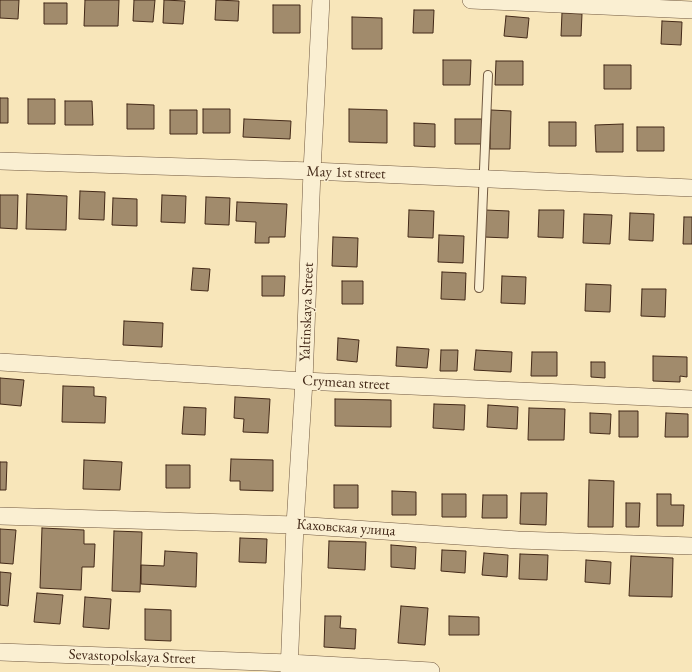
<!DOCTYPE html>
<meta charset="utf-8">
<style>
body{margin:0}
canvas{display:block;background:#f8e6ba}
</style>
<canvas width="692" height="672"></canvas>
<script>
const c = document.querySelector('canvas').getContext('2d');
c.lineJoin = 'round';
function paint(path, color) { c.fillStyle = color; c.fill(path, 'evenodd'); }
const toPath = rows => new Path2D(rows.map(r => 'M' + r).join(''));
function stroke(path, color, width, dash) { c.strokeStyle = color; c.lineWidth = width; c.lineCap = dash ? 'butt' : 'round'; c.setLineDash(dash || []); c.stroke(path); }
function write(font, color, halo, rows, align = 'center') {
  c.font = font + ' "EB Garamond",serif'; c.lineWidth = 3; c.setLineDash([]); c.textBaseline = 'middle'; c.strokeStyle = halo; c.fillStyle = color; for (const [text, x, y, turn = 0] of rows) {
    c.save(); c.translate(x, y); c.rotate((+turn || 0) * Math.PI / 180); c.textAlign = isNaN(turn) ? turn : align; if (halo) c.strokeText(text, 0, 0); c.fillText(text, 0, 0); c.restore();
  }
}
const building = toPath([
 [0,0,19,0,18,19,0,18,0,0],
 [85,0,119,0,118,26,84,26,85,0],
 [134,0,155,0,153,22,133,21,134,0],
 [164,0,185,1,183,24,163,23,164,0],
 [216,0,239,1,238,21,215,20,216,0],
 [44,3,67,3,67,24,44,24,44,3],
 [273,5,300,5,300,33,273,33,273,5],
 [414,10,434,10,433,33,413,33,414,10],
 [562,13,582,14,581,36,561,36,562,13],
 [506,16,529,18,527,38,504,36,506,16],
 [352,17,382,18,382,49,352,49,352,17],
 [662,21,682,22,681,45,661,44,662,21],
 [443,60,471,60,470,85,443,85,443,60],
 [496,61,523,61,523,85,495,85,496,61],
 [604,65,631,65,631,89,604,89,604,65],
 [0,98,8,98,8,123,0,123,0,98],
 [28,99,55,99,55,124,28,124,28,99],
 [65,101,92,101,93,125,65,125,65,101],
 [127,104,154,105,154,129,127,129,127,104],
 [203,109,230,109,230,133,203,133,203,109],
 [349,109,387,110,387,143,349,142,349,109],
 [170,110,197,110,197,134,170,134,170,110],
 [491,110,511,111,510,149,490,149,491,110],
 [244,119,291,121,290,139,243,137,244,119],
 [455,119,482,119,482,144,455,144,455,119],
 [549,122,576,122,576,146,549,146,549,122],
 [414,123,435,124,435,147,414,146,414,123],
 [623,124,623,152,596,152,595,125,623,124],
 [637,127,664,127,664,151,637,151,637,127],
 [80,191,105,192,104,220,79,219,80,191],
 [27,194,67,196,66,230,26,229,27,194],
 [0,195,18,195,17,229,0,228,0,195],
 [162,195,186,196,185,223,161,222,162,195],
 [206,197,230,198,229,225,205,224,206,197],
 [113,198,137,199,137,226,112,225,113,198],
 [237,202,287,204,285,237,269,237,269,243,255,243,256,222,236,221,237,202],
 [409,210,434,211,433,238,408,237,409,210],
 [485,210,509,211,508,238,484,237,485,210],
 [539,210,564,210,563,238,538,237,539,210],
 [630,213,654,214,653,241,629,240,630,213],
 [584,214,612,215,610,244,583,243,584,214],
 [684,217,692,217,692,244,683,244,684,217],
 [439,235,464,236,463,263,438,262,439,235],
 [333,237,358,238,357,267,332,266,333,237],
 [193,268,210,269,208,291,191,290,193,268],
 [442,272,466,273,465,300,441,299,442,272],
 [262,276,285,276,284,296,262,296,262,276],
 [502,276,526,277,525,304,501,303,502,276],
 [342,281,363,281,363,304,342,304,342,281],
 [586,284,611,285,610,312,585,311,586,284],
 [642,289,666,289,665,317,641,316,642,289],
 [124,321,163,323,162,347,123,345,124,321],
 [338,338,359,340,357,362,337,360,338,338],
 [397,347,429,349,427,368,396,366,397,347],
 [441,350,458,350,457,371,440,371,441,350],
 [476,350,512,352,511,372,474,370,476,350],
 [532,352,557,352,557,376,531,376,532,352],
 [653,356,687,357,687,377,680,376,680,382,653,381,653,356],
 [591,362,605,362,605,378,591,377,591,362],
 [0,378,24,380,21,406,0,404,0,378],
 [63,386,94,387,94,396,106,397,105,423,62,422,63,386],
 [235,397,270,399,268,433,243,432,244,419,234,418,235,397],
 [335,399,391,400,391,427,335,426,335,399],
 [434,404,465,405,464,430,433,428,434,404],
 [488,405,518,407,517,429,487,427,488,405],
 [184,407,206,408,205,435,182,434,184,407],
 [529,408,565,409,564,440,528,440,529,408],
 [619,411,638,411,638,437,619,437,619,411],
 [590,413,611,414,610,434,590,433,590,413],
 [666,413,688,414,688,437,665,437,666,413],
 [231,459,273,460,273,491,240,490,240,481,230,481,231,459],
 [84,460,122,462,120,490,83,489,84,460],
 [0,462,7,462,6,490,0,490,0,462],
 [166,465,190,465,190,488,166,488,166,465],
 [589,480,614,481,613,527,588,527,589,480],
 [334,485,358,485,358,508,334,508,334,485],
 [392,491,416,492,416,515,392,515,392,491],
 [521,493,547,493,546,525,520,524,521,493],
 [442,494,466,494,466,517,442,517,442,494],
 [657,494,671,494,671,505,684,505,683,526,657,526,657,494],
 [483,495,507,495,507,518,482,518,483,495],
 [626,503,640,503,639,527,626,527,626,503],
 [42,528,84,530,84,544,95,544,94,567,82,567,81,590,40,588,42,528],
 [0,529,16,530,13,564,0,563,0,529],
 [114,531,142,532,140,592,112,591,114,531],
 [240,538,267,539,266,563,239,562,240,538],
 [329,541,366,542,365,570,328,568,329,541],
 [391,545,416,547,415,569,391,567,391,545],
 [442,550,466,551,465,573,441,571,442,550],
 [165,551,197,553,196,587,141,584,141,565,164,566,165,551],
 [484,553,508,555,507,577,482,575,484,553],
 [520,554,548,555,547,580,519,579,520,554],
 [631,556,673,558,672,597,629,596,631,556],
 [586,560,611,562,610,584,585,582,586,560],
 [0,572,11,573,8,606,0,605,0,572],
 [37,593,63,595,60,624,34,622,37,593],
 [85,597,111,599,109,629,83,627,85,597],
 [401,606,428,608,425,645,398,643,401,606],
 [145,609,171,610,171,641,145,640,145,609],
 [325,616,341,616,340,628,356,629,355,649,324,647,325,616],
 [449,616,479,617,479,635,449,635,449,616]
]);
paint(building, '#a18b6c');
stroke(building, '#432918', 1);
const service = toPath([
 [479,288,488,75]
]);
const minor = toPath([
 [471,0,692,10],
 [0,161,312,171,692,188],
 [0,362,304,381,692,399],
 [0,516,295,525,518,540,692,546],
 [0,652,289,663,431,671],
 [289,672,295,525,304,381,312,171,321,0]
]);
stroke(service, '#705840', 10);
stroke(minor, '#705840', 18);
stroke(service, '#faefd2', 8);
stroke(minor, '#faefd2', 17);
write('15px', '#432918', '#faefd2', [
 ["May 1st street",346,173,2],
 ["Yaltinskaya Street",307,312,-88],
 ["Crymean street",346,383,3],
 ["Каховская улица",346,528,4],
 ["Sevastopolskaya Street",132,657,2]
]);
</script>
